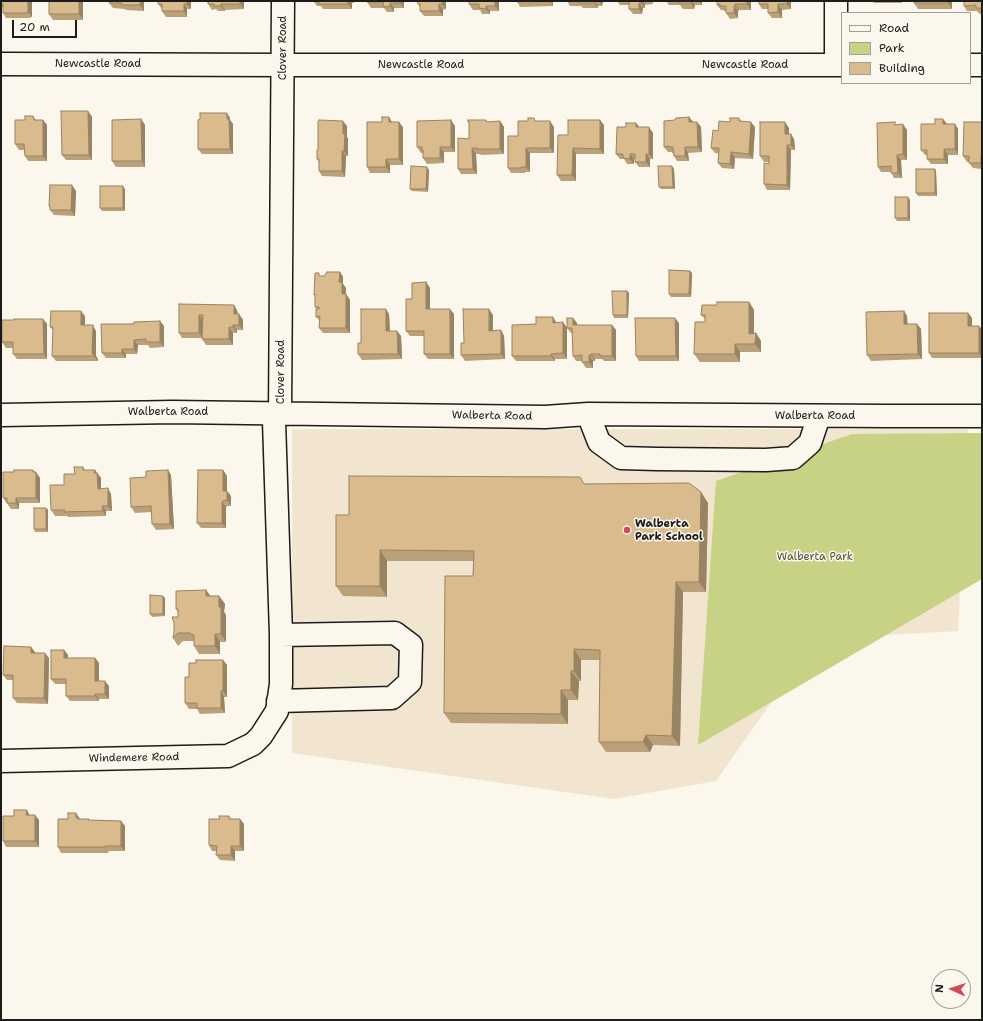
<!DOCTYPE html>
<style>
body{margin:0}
#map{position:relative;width:983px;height:1021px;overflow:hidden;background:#fbf7ec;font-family:"Shantell Sans",sans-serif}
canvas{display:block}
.frame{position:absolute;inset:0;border:2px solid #1c1c1c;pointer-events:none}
.legend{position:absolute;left:841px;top:12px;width:130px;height:72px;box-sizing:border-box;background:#fbf7ec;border:1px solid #a29f99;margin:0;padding:5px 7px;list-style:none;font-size:12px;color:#1c1c1c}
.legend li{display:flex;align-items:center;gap:8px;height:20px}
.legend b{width:20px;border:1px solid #a29f99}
.north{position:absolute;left:931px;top:969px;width:40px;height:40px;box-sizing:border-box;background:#fbf7ec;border:1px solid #a29f99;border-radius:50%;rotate:273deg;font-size:11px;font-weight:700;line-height:16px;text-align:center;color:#1c1c1c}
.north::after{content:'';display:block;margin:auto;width:14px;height:18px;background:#d1495b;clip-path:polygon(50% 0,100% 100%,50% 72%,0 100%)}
.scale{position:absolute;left:12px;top:20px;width:65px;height:18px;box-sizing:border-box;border:2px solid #1c1c1c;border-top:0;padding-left:5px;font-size:12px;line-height:14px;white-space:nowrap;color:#1c1c1c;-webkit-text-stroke:3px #fbf7ec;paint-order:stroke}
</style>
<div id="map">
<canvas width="983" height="1021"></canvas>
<div class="frame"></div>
<ul class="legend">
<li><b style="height:5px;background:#fbf7ec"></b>Road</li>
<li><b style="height:11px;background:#c7d285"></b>Park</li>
<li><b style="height:11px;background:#d9bb8d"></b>Building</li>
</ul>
<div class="north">N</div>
<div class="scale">20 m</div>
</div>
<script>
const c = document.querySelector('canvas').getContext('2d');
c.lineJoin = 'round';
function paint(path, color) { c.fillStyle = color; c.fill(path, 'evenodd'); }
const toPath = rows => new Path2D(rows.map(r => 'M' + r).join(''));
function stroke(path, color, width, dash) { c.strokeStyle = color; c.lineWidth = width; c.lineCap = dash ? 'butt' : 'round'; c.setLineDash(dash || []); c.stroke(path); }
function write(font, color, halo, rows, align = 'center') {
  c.font = font + ' "Shantell Sans",sans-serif'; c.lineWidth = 3; c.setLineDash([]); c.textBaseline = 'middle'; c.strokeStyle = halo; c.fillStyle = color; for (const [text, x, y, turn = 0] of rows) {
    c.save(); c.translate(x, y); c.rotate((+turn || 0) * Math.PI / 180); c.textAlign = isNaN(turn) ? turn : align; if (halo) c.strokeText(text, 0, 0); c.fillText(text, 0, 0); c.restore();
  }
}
paint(toPath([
 [292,429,968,429,958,631,816,639,716,781,614,799,292,753]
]), '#f1e5d0');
paint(toPath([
 [982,433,982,579,698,745,716,481,852,434]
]), '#c7d285');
const minor = toPath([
 [836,1,836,65],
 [1,64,283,65,842,65],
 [970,65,982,65],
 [588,414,599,442,621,458,657,459,766,460,793,458,810,443,819,416],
 [1,415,173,412,545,417,588,414,886,416,982,416],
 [278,701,392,698,410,682,411,645,395,633,281,635],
 [1,761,228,756,253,744,261,736,277,711,281,684,281,635,274,421,280,413,283,1]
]);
stroke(minor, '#1c1c1c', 25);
stroke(minor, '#fbf7ec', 22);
paint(toPath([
 [1,1,32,1,32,17,29,18,6,18,3,13,3,8,1,6],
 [83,1,83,20,53,20,49,14],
 [110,1,144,1,144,11,126,10,125,9,113,8,109,3],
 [158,1,191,1,191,9,187,9,187,17,166,17,162,11,162,9,158,4],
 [208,1,244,1,244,9,225,10,225,11,218,11,216,9,212,10,208,4],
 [313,1,354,1,354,3,352,3,352,9,323,9,321,6,317,6],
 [367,1,404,1,404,8,394,8,394,12,387,12,384,8,371,8,367,2],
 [446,1,446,9,443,10,443,16,424,16,420,11,420,7,418,4],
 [463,1,499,1,499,11,490,11,490,14,482,14,480,10,473,10,469,4,469,1],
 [517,1,553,1,553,6,520,7],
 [567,1,603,1,602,6,598,6,598,8,583,8,581,6,570,6],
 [617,1,653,1,653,4,645,5,645,8,643,8,642,14,633,14,629,9,629,5,620,5],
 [666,1,702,1,702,5,695,5,694,9,683,9,680,5,669,5],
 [717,1,751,1,751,10,739,10,739,11,738,11,738,18,730,19,726,13,726,11,724,11,723,10,721,10,717,5],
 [759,1,791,1,791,9,782,10,782,18,772,18,768,13,768,9,762,9,759,4],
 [873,1,902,1,902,3,874,3],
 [952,1,952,9,918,9,914,3],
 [982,1,982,14,980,14,977,11,967,11,964,6],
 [88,111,92,117,92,160,66,160,62,155],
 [33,116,36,120,43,120,47,125,47,161,28,161,25,156,24,150,19,150,15,144,25,120],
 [389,117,392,122,403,127,403,165,390,165,390,173,370,173,367,167,382,122],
 [689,117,693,122,697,122,701,127,702,152,688,153,689,161,677,161,674,156,673,153,672,153,672,152,668,152,664,147,675,120],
 [230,118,230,120,233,124,233,154,202,154,198,149],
 [739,118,741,121,755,127,753,159,735,158,734,169,722,168,718,163,719,153,715,153,711,148,718,131,730,122],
 [141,119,145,125,145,167,116,167,112,161],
 [943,119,947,124,955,124,958,129,958,155,948,155,948,164,931,164,927,159,927,155,925,155,921,150,935,124],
 [486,120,487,122,500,121,504,127,504,154,481,155,480,154,476,154,477,174,461,174,458,169,469,139,469,124,468,122],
 [537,121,554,127,554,153,530,153,530,172,525,172,525,173,511,173,508,168,518,136],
 [982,122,982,169,973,168,969,163,969,162,967,162,963,156],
 [636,123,639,127,653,133,653,159,650,159,650,167,639,167,635,162,635,159,634,159,634,164,627,164,624,159,620,159,616,154,626,127],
 [604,125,604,154,576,154,576,181,561,181,557,175,568,135],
 [897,125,907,130,907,160,901,160,902,178,894,178,891,172,881,172,878,167],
 [347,126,347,137,348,139,348,156,346,156,345,177,322,176,319,171,319,162,317,159,318,150],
 [455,126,455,152,444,152,444,163,427,164,423,158,423,153,421,153,417,147],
 [789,128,789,134,794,139,795,150,791,150,790,190,767,190,764,184,769,162,764,162,760,156],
 [672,166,674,169,675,189,661,189,659,187],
 [429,170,428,192,412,191,410,189],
 [936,171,937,196,918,196,916,193],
 [125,189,125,211,102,211,100,208],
 [76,191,75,216,54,215,50,210,50,208,49,206],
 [910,200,910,221,897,221,895,218],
 [690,271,692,273,691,297,671,297,669,294],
 [340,272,343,277,343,284,346,288,346,294,350,300,350,333,323,333,319,328,320,321,316,317,317,309,315,307,315,297,314,295,322,276,324,276],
 [426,282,430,288,430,309,454,314,454,359,428,359,424,354,424,336,410,336,406,331,412,299],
 [627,291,629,293,628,318,614,318,613,315],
 [749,302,754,310,754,333,756,333,761,341,761,352,740,352,740,362,700,362,694,354,705,322,705,319,701,315,717,305],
 [179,304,237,310,238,314,239,314,243,320,243,330,237,330,237,333,233,333,233,345,206,345,202,339,202,338,182,338,179,333],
 [904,311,907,316,907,324,917,324,921,329,922,359,871,361,867,355],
 [968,313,972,318,972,326,979,326,982,330,982,358,932,358,929,353],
 [389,314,390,331,397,331,401,336,402,359,362,360,358,354,361,343],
 [493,315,493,331,501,330,504,336,505,359,465,361,461,355,464,343],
 [85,316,85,325,96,331,96,356,98,359,98,361,56,361,52,356,53,330,50,327],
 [553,317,556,323,563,322,567,328,567,359,555,359,555,361,516,361,512,356,536,324],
 [573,318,577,323,577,325,612,325,616,330,616,361,604,361,602,359,595,359,595,361,593,361,593,368,586,368,582,362,582,361,576,361,573,356,572,333,571,333,567,328],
 [43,319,47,324,47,359,17,359,13,354,13,348,6,348,2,342],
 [679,323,679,361,639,361,636,356],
 [164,326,164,347,150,348,148,345,138,345,137,354,126,354,126,358,106,358,102,353],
 [83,467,85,470,95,470,101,478,101,489,111,494,112,511,106,511,106,516,68,517,67,516,55,516,51,510,64,485,75,474],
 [33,470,40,478,40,503,19,503,19,509,11,509,3,498,14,472],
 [168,470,171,475,174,529,156,530,152,524,152,512,135,513,131,507,146,477],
 [223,470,227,476,227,491,231,496,231,506,227,506,227,507,226,507,226,528,201,528,197,523],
 [585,484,701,492,708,503,706,592,683,592,680,746,653,745,650,752,606,752,599,742,600,660,581,660,581,681,579,681,578,700,568,700,568,724,451,723,444,713,473,576,473,561,387,561,387,597,343,596,336,586,349,515],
 [46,508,48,510,48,532,35,532,34,529],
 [206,590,210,596,219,596,225,604,224,612,226,615,226,642,220,642,220,654,199,654,194,646,194,641,183,641,178,646,173,638,178,617,178,612,176,609],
 [165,598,165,616,152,617,150,614],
 [31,647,35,653,49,658,48,704,17,703,13,698,13,680,7,680,3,675],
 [64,650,68,655,68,658,95,658,99,663,99,681,109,686,109,699,99,699,99,701,70,701,66,696,66,684,55,684,51,679],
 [223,660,227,665,227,697,224,697,225,713,200,714,197,709,189,709,185,703,189,677,196,663],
 [30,815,39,820,39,847,6,847,3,841,14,816],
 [229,816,231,819,240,819,244,824,244,851,235,851,235,861,220,860,216,855,217,851,212,851,209,845,220,819],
 [80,819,90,820,121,821,125,826,125,851,108,851,109,853,61,853,58,847]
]), '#bba179');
paint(toPath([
 [28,1,32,1,32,17,28,12],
 [79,1,83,1,83,20,79,14],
 [140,1,144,1,144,11,140,5],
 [187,1,191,1,191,9,187,4],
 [240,1,244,1,244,9,240,4],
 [348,1,351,1,352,3,352,9,348,4],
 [400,1,404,1,404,8,400,3],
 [442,1,446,1,446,9,442,4],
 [495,1,499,1,499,11,495,6],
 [550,1,553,1,553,6],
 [594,1,598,6,598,8,594,3],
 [599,1,603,1,602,6],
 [641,1,643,1,645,5,645,8,641,3],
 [691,1,692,1,695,5,694,9,691,3],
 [699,1,702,1,702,5],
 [747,1,751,1,751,10,747,4],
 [787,1,791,1,791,9,787,4],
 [948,1,952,1,952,9,948,3],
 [390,3,394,8,394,12,390,6],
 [639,3,643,8,642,14,639,9],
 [184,4,187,9,187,17,184,11],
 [221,4,225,10,225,11,221,6],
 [439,4,443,10,443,16,439,11],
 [735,4,739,10,739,11,735,6],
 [778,4,782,10,782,18,778,12],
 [486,6,490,11,490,14,486,9],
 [734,6,738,11,738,18,734,13],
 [88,111,92,117,92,160,89,155],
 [227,113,230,118,230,120,233,124,233,154,230,149,227,119],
 [389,117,392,123,389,122],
 [689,117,693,122,689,122],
 [141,119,145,125,145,167,142,161],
 [943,119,947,124,943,124],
 [43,120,47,125,47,161,43,156],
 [451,120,455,126,455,152,451,147],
 [600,120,604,125,604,154,600,149],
 [343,121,347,126,347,137,348,139,348,156,344,151,343,134],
 [500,121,504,127,504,154,500,149],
 [550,121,554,127,554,153,550,148],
 [399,122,403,127,403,165,399,159],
 [697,122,701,127,702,152,698,147],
 [751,122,755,127,753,159,749,154],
 [785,122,789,128,789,139,785,134],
 [636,123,640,128,636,127],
 [903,124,907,130,907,160,903,154],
 [955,124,958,129,958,155,955,149],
 [649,127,653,133,653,159,649,154],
 [791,134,794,139,795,150,791,145],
 [787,145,791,150,790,190,787,185],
 [440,147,444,152,444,163,440,158],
 [685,147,688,153,689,161,685,156],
 [472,148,476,154,477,174,473,169],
 [526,148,530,153,530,172,526,167],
 [573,148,576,154,576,181,572,175],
 [944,149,948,155,948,164,944,159],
 [342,151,346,156,345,177,342,171],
 [731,152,735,158,734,169,730,164],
 [630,154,634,159,634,164,630,159],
 [646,154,650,159,650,167,646,162],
 [897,155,901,160,902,178,898,173],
 [981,155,982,157,982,165,981,163],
 [386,159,390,165,390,173,386,167],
 [672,166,674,169,675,189,673,187],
 [427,167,429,170,428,192,426,189],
 [935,169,936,171,937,196,935,193],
 [72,185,76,191,75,216,71,210],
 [123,186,125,189,125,211,123,208],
 [908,197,910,200,910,221,908,218],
 [690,271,692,273,691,297,689,294],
 [340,272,343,277,343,284,346,288,346,300,342,294,339,282],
 [426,282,430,288,430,314,426,309],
 [627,291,629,293,628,318,627,315],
 [346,294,350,300,350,333,346,328],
 [749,302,754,310,754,341,749,334],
 [234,305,237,310,238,320,234,314],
 [386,309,389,314,390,336,386,331],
 [450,309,454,314,454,359,450,354],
 [489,309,493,315,493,336,489,331],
 [81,311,85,316,85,331,81,325],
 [904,311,907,316,908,329,904,324],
 [968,313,972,318,972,332,968,326],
 [239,314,243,320,243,330,239,325],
 [199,315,203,320,203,338,199,333],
 [553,317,556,322,556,328,553,323],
 [573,318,577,323,577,330,573,325],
 [675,318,679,323,679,361,676,356],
 [43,319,47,324,47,359,44,354],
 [160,321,164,326,164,347,160,342],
 [563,322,567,328,567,359,563,353],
 [917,324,921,329,922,359,918,354],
 [93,325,96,331,96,356,98,359,98,361,92,354],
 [233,325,237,330,237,333,233,327],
 [612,325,616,330,616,361,612,356],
 [979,326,982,330,982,358,979,353],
 [229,327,233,333,233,345,229,339],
 [501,330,504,336,505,359,501,354],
 [397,331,401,336,402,359,398,354],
 [756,333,761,341,761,352,755,344],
 [134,340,138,345,137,354,134,349],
 [735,344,740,352,740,362,735,354],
 [122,349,126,354,126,358,122,353],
 [551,354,555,359,555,361,551,356],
 [591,354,595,359,595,361,591,355],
 [589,355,593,361,593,368,589,362],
 [33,470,36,474,36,472,40,478,40,503,36,498],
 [95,470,101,478,101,494,98,489,94,473],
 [168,470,171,475,174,529,170,524],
 [223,470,227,476,227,496,223,491],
 [108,488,111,494,112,511,108,506],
 [227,491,231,496,231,506,227,500],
 [701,492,708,503,706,592,699,582],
 [16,498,19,503,19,509,16,503],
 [222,502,226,507,226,528,222,523],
 [102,506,106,511,106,516,103,511],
 [46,508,48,510,48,532,46,529],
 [380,550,387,561,387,597,380,586],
 [676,582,683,592,680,746,672,736],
 [206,590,212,598,206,596],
 [163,596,165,598,165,616,163,614],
 [219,596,225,604,224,612,226,615,226,642,221,634,219,607],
 [215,634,220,642,220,654,215,646],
 [31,647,35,652,35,658,31,653],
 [574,649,581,660,581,681,574,671],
 [64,650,68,655,68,663,64,658],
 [45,653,49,658,48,704,44,698],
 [95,658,99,663,99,686,95,681],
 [223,660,227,665,227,697,223,691],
 [571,671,579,681,578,700,571,690],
 [105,681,109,686,109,699,105,694],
 [561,690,568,700,568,724,561,714],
 [221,691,224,697,225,713,221,708],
 [95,694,99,699,99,701,95,696],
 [646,735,653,745,650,752,643,742],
 [27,810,30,816,26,815],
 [76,813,80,819,80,821,76,818],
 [35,815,39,820,39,847,35,841],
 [240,819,244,824,244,851,240,846],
 [121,821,125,826,125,851,121,846],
 [231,846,235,851,235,861,231,855]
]), '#988363');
const building = toPath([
 [1,1,28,1,28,12,26,13,3,13,3,4,1,4,1,1],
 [49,1,79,1,79,14,49,14,49,1],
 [110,1,140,1,140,5,122,5,122,3,109,3,110,1],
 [158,1,187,1,187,4,184,4,184,11,162,11,162,4,158,4,158,1],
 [208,1,240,1,240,4,221,4,221,6,214,6,214,4,208,4,208,1],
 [319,1,348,1,348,4,319,4,319,1],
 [367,1,400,1,400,3,390,3,390,6,384,7,383,2,367,2,367,1],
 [417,1,442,1,442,4,439,4,439,11,420,11,420,4,418,4,417,1],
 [469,1,495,1,495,6,486,6,486,9,479,8,479,4,469,4,469,1],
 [517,1,536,1,517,2,517,1],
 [577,1,597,1,594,1,594,3,579,3,579,1,577,1],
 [629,1,641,1,641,3,639,3,639,9,629,9,629,1],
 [679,1,691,1,691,3,679,3,679,1],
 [717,1,747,1,747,4,735,4,735,6,734,6,734,13,726,13,726,6,720,6,720,4,717,5,717,1],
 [759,1,787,1,787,4,778,4,778,12,768,13,768,4,759,4,759,1],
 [914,1,948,1,948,3,914,3,914,1],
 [964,1,982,1,982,8,976,8,976,5,964,6,964,1],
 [61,111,88,111,89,155,62,155,61,111],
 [200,113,227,113,227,119,229,119,230,149,198,149,198,120,200,119,200,113],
 [25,116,33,116,34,120,43,120,43,156,25,156,24,144,15,144,15,120,25,120,25,116],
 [382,117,389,117,389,122,399,122,399,159,386,159,386,167,367,167,367,122,382,122,382,117],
 [689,117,689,122,697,122,698,147,685,147,685,156,674,156,673,147,669,147,669,146,664,147,664,121,675,120,676,118,689,117],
 [528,118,534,118,535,121,550,121,550,148,526,148,526,167,521,167,521,168,508,168,508,136,518,136,518,121,528,121,528,118],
 [730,118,739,118,739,121,751,122,749,154,731,152,730,164,718,163,719,148,711,148,713,130,718,131,719,121,730,122,730,118],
 [141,119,142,161,112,161,112,120,141,119],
 [935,119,943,119,943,124,955,124,955,149,944,149,944,159,927,159,927,150,921,150,921,124,935,124,935,119],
 [319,120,343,121,343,134,345,134,344,151,342,151,342,171,319,171,319,159,317,159,317,150,318,150,318,122,319,120],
 [451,120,451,147,440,147,440,158,423,158,423,150,422,150,422,147,417,147,417,121,451,120],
 [468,120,486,120,487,122,500,121,500,149,477,149,477,148,472,148,473,169,458,169,458,138,469,139,469,122,468,122,468,120],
 [568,120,600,120,600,149,573,148,572,175,557,175,558,135,568,135,568,120],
 [760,122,785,122,785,134,791,134,791,145,787,145,787,185,764,184,764,163,769,164,769,156,760,156,760,122],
 [895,122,895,125,903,124,903,154,897,155,898,173,891,173,891,166,878,167,877,123,895,122],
 [964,122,982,122,982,155,981,155,981,163,969,163,969,156,963,156,964,122],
 [626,123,636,123,636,127,649,127,649,154,646,154,646,162,635,162,635,154,630,154,630,159,623,158,623,154,616,154,617,127,626,127,626,123],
 [411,166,427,167,426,189,410,189,411,166],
 [658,166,672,166,673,187,659,187,658,166],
 [916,169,935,169,935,193,916,193,916,169],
 [50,185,72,185,71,210,50,210,50,206,49,206,50,185],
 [100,186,123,186,123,208,100,208,100,186],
 [895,197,908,197,908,218,895,218,895,197],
 [669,270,690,271,689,294,669,294,669,270],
 [327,272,340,272,339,282,342,282,342,294,346,294,346,328,319,328,320,316,316,317,316,309,319,309,319,307,315,307,315,294,314,295,315,273,319,273,319,276,324,276,327,272],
 [426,282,426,309,450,309,450,354,424,354,424,331,406,331,406,299,412,299,412,283,426,282],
 [612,291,627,291,627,315,613,315,612,291],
 [717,302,749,302,749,334,756,333,755,344,735,344,735,354,694,354,695,322,705,322,705,315,701,315,702,305,717,305,717,302],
 [179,304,234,305,234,314,239,314,239,325,233,325,233,327,229,327,229,339,202,339,203,315,199,315,199,333,179,333,179,304],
 [361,309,386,309,386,331,397,331,398,354,358,354,358,343,361,343,361,309],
 [463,309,489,309,489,331,501,330,501,354,461,355,461,343,464,343,463,309],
 [51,311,81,311,81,325,93,325,92,354,94,354,94,356,52,356,53,327,50,327,51,311],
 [904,311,904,324,917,324,918,354,867,355,866,312,904,311],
 [929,313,968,313,968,326,979,326,979,353,929,353,929,313],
 [536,317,553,317,553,323,563,322,563,353,551,354,551,356,512,356,512,325,536,324,536,317],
 [567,318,573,318,573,325,612,325,612,356,600,356,600,354,591,354,591,355,589,355,589,362,582,362,582,355,573,356,572,328,567,328,567,318],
 [635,318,675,318,676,356,636,356,635,318],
 [14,319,43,319,44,354,13,354,13,342,2,342,2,320,13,320,14,319],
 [160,321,160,342,146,342,146,339,134,340,134,349,122,349,122,353,102,353,101,324,134,324,134,322,160,321],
 [74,467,83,467,83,470,95,470,94,473,97,473,98,489,108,488,108,506,102,506,103,511,64,512,65,510,51,510,50,485,64,485,64,474,75,474,74,467],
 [14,470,33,470,33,472,36,472,36,498,16,498,16,503,7,503,7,498,3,498,3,472,14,472,14,470],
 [168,470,170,524,152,524,151,506,131,507,130,478,146,477,146,471,168,470],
 [198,470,223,470,223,491,227,491,227,500,223,501,223,502,222,502,222,523,197,523,198,470],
 [349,476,580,477,584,484,689,483,701,492,699,582,676,582,672,736,646,735,643,742,599,742,600,650,574,649,574,671,571,671,571,690,561,690,561,714,444,713,445,576,473,576,474,551,380,550,380,586,336,586,336,515,349,515,349,476],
 [34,508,46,508,46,529,34,529,34,508],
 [206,590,206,596,219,596,219,607,221,607,221,634,215,634,215,646,194,646,194,635,190,634,190,633,178,633,173,638,174,632,174,623,172,617,178,617,178,609,176,609,176,591,206,590],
 [150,595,163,596,163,614,150,614,150,595],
 [4,646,31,647,31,653,45,653,44,698,13,698,13,675,3,675,4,646],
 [51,650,64,650,64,658,95,658,95,681,105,681,105,694,95,694,95,696,66,696,66,679,51,679,51,650],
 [196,660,223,660,223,691,221,691,221,708,197,708,197,703,185,703,185,677,189,677,189,663,196,663,196,660],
 [14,810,27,810,26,815,35,815,35,841,3,841,3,816,14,816,14,810],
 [68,813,76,813,76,818,78,818,78,819,89,819,88,820,121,821,121,846,105,846,105,847,58,847,58,819,68,819,68,813],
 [219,816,229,816,229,819,240,819,240,846,231,846,231,855,216,855,217,846,209,845,209,819,220,819,219,816]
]);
paint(building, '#d9bb8d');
stroke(building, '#988363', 1);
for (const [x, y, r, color] of [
 [627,530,4,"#d1495b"]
]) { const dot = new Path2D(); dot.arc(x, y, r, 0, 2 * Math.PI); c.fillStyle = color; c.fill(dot); stroke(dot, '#fbf7ec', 1.5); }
write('11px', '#1c1c1c', '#fbf7ec', [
 ["Clover Road",283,48,-90],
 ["Newcastle Road",98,64],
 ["Newcastle Road",421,65],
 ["Newcastle Road",745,65],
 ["Clover Road",281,372,-90],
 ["Walberta Road",168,412],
 ["Walberta Road",492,416,1],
 ["Walberta Road",815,416],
 ["Windemere Road",134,758,-1]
]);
write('bold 11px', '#1c1c1c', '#fbf7ec', [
 ["Walberta",635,524],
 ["Park School",635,537]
], 'left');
write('11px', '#4f533c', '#fbf7ec', [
 ["Walberta Park",815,557]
]);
</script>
